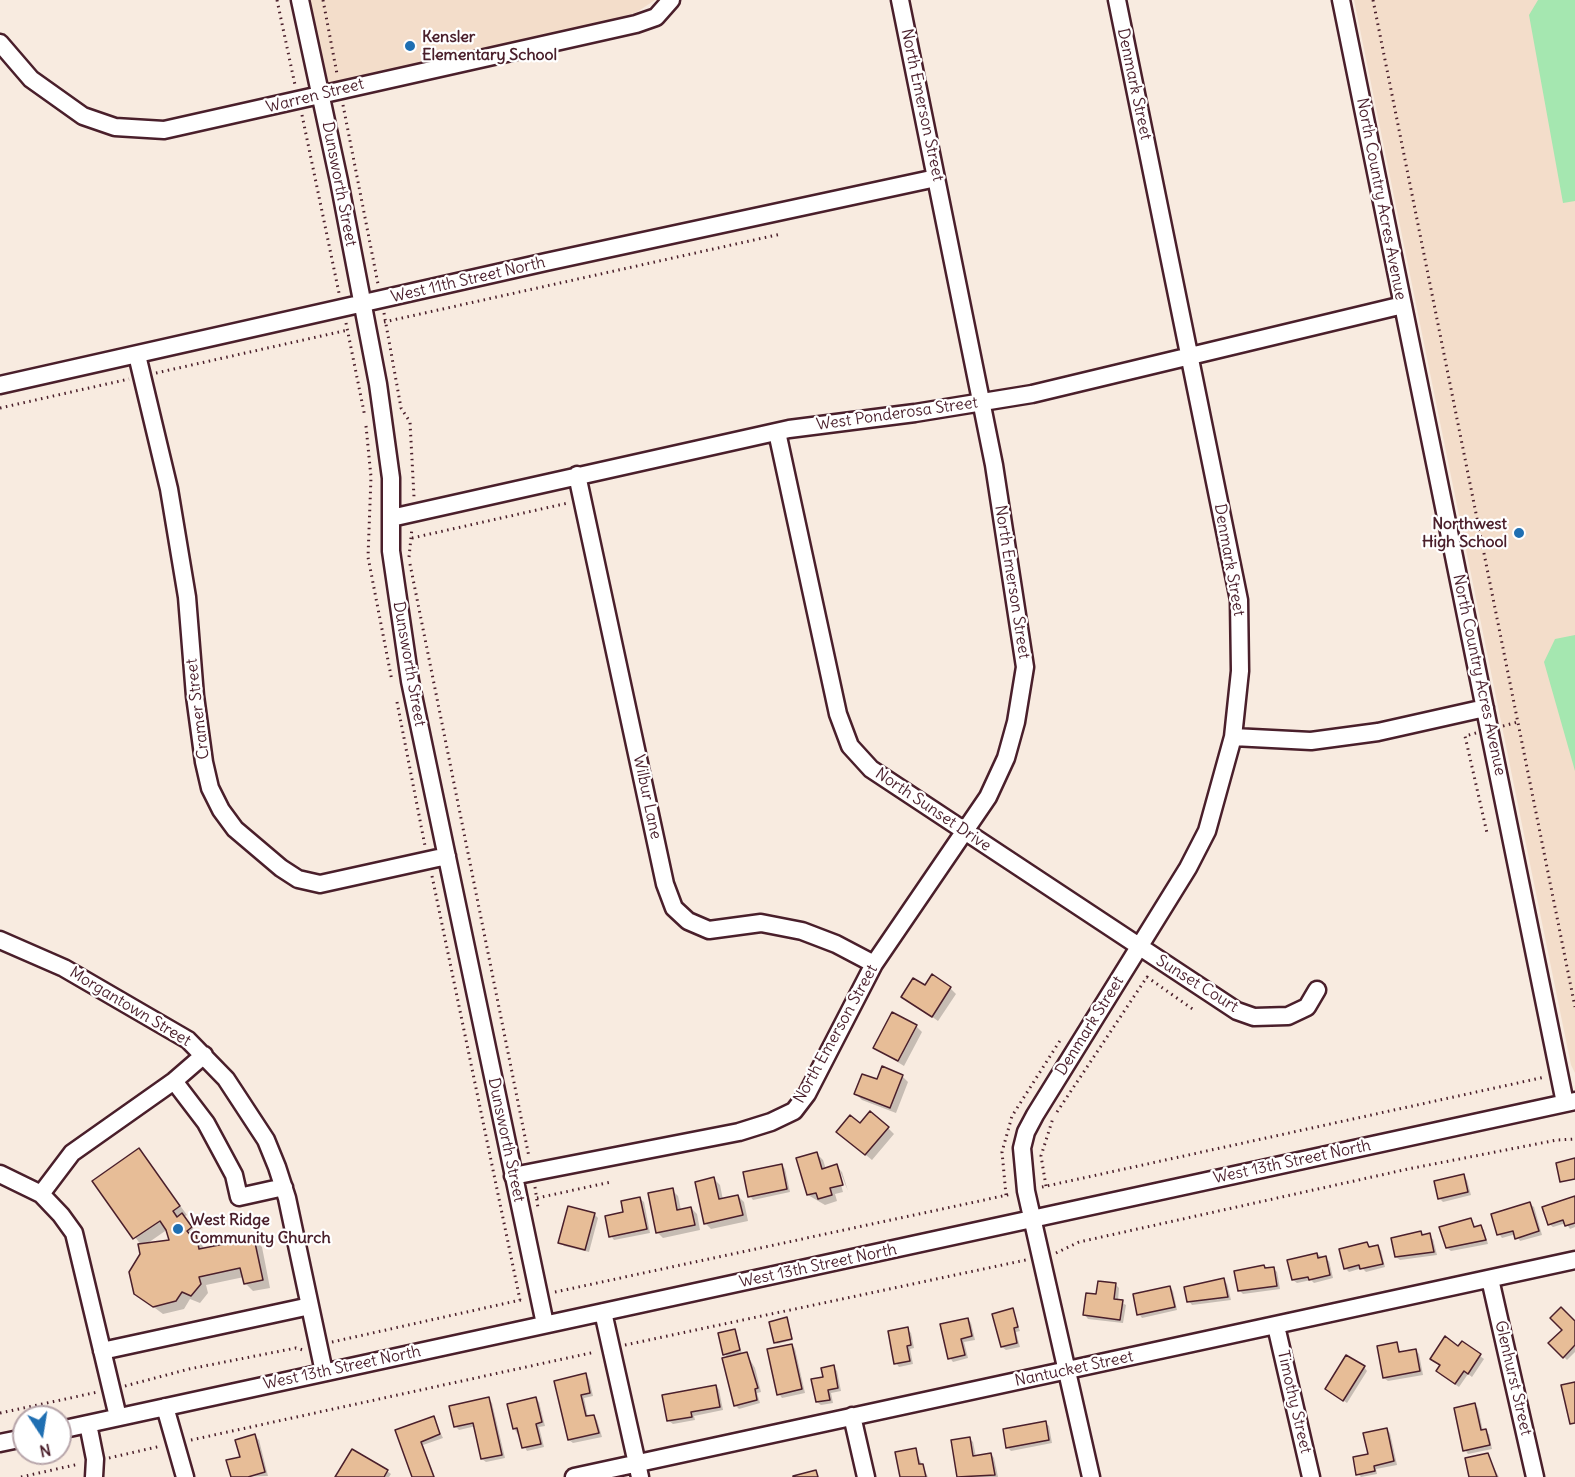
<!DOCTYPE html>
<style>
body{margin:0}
#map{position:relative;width:1575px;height:1477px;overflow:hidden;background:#f8ebe0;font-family:Delius,sans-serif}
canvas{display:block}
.north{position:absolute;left:12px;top:1405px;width:60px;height:60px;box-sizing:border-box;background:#fff;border:2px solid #b7a5aa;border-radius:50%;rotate:168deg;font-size:16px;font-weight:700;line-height:24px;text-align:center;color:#4a1f2b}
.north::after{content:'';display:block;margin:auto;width:21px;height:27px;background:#1f6fb2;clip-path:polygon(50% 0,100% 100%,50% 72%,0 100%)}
</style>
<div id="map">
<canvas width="1575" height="1477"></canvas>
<div class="north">N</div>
</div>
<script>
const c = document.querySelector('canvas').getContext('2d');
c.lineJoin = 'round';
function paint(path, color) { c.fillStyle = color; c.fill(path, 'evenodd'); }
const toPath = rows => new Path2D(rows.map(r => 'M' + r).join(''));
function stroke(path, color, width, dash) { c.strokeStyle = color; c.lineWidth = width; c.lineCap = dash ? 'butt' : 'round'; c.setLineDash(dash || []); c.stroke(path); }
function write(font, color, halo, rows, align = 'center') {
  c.font = font + ' Delius,sans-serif'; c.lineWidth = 4.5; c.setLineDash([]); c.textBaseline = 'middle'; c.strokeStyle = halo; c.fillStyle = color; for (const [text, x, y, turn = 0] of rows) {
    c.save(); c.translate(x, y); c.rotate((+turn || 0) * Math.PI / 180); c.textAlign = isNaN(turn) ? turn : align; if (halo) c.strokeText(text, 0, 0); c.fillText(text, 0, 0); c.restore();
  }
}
paint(toPath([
 [309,0,655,0,637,12,618,18,337,84,328,82],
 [1354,0,1575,0,1575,1073,1571,1065]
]), '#f3ddca');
paint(toPath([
 [1538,0,1575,0,1575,201,1563,203,1529,15],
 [1575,635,1575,771,1544,662,1555,639]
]), '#a5e7b0');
paint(toPath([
 [950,988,956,994,938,1021,903,996],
 [916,1026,922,1032,904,1066,875,1048],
 [902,1076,908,1082,896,1113,862,1100,856,1094,878,1081],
 [860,1125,888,1128,894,1134,872,1160,844,1137],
 [139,1150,187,1215,184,1217,199,1236,197,1237,205,1250,253,1239,262,1247,270,1288,253,1291,245,1283,244,1277,206,1285,208,1293,200,1303,190,1299,184,1309,163,1314,135,1293,141,1245,94,1181],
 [168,1229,170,1241,145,1245],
 [817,1154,823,1160,826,1169,836,1166,842,1172,848,1191,840,1171,837,1171,843,1192,835,1194,837,1201,825,1205,808,1195],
 [781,1165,785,1169,790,1192,753,1200,750,1196],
 [1464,1176,1467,1180,1471,1195,1443,1202,1439,1198],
 [714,1179,720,1185,723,1200,738,1196,744,1202,748,1221,711,1229,705,1223],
 [672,1190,678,1196,681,1210,691,1208,697,1214,700,1230,663,1238,657,1232],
 [1575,1198,1575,1227,1570,1229,1566,1223,1553,1227,1549,1224],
 [640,1199,644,1202,650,1233,614,1240,611,1236,625,1214],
 [1530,1204,1534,1207,1542,1235,1520,1241,1516,1234,1502,1238,1499,1234],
 [594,1214,598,1218,589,1252,564,1246,560,1242],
 [1471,1219,1476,1228,1481,1227,1484,1230,1488,1244,1451,1251,1447,1248],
 [1421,1233,1433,1239,1437,1255,1400,1260,1396,1257],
 [1367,1244,1371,1248,1378,1247,1381,1250,1385,1267,1366,1272,1362,1268,1349,1272,1345,1268],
 [1317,1254,1329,1261,1333,1278,1314,1283,1311,1280,1297,1283,1293,1280],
 [1273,1268,1277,1272,1280,1289,1243,1294,1239,1290,1267,1270],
 [1224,1280,1227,1284,1231,1300,1192,1305,1189,1301],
 [1116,1285,1119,1288,1118,1301,1126,1305,1123,1323,1088,1319,1085,1315,1097,1296],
 [1170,1287,1173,1291,1177,1310,1142,1318,1139,1314],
 [1012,1310,1020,1331,1016,1332,1020,1347,1006,1350,1002,1347],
 [787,1319,793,1340,777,1344,775,1342],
 [968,1319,971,1323,975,1340,964,1342,968,1358,953,1362,950,1358],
 [1575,1324,1575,1352,1567,1360,1550,1343,1564,1330],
 [907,1329,911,1333,914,1348,910,1349,913,1364,899,1367,896,1363],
 [736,1332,742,1354,746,1353,755,1368,761,1392,757,1393,760,1403,739,1409,735,1405,728,1358,725,1354],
 [1462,1343,1484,1359,1472,1377,1468,1374,1459,1387,1441,1375,1441,1366,1435,1362],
 [1396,1344,1401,1353,1415,1350,1419,1354,1423,1375,1388,1381,1384,1378],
 [792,1345,795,1349,805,1393,782,1398,779,1394],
 [833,1367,837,1371,841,1391,831,1393,833,1403,821,1405,817,1402,825,1378],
 [1364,1367,1367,1371,1347,1403,1327,1389],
 [585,1375,589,1379,593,1396,584,1398,588,1417,594,1416,597,1420,602,1437,573,1443,569,1440,555,1382],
 [716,1386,719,1390,723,1410,694,1416,695,1420,673,1424,669,1421,664,1397],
 [489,1399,492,1403,505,1458,486,1462,482,1459,476,1426,459,1430,455,1426],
 [536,1399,539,1402,545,1426,539,1427,544,1447,527,1451,514,1428],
 [1474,1405,1478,1408,1483,1431,1489,1434,1492,1449,1468,1454,1465,1450],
 [433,1418,443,1438,423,1445,435,1477,413,1477,397,1431],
 [1045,1423,1049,1426,1052,1443,1011,1451,1007,1447],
 [1386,1429,1390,1433,1397,1465,1376,1469,1377,1474,1361,1477,1358,1474],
 [255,1436,259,1440,268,1476,232,1477],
 [970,1439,973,1442,976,1457,991,1454,994,1458,998,1477,958,1477,952,1442],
 [915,1450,928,1477,901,1477],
 [1487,1455,1499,1477,1470,1477],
 [387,1471,391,1474,389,1477,337,1477]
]), '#0003');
const building = toPath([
 [932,974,951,987,932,1017,901,997,913,978,925,985,932,974],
 [892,1012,917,1025,898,1061,873,1048,892,1012],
 [882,1066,903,1075,890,1108,854,1094,862,1074,877,1079,882,1066],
 [870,1111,889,1127,865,1155,836,1132,850,1115,860,1123,870,1111],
 [139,1148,180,1206,173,1211,177,1217,182,1213,192,1227,187,1231,191,1236,196,1234,199,1249,254,1238,263,1280,244,1284,240,1268,199,1277,201,1284,191,1296,182,1292,176,1301,153,1307,134,1294,129,1272,140,1254,138,1244,169,1240,166,1230,160,1221,133,1239,92,1181,139,1148],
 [817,1152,822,1169,837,1164,843,1185,830,1188,832,1195,818,1199,816,1193,807,1195,796,1158,817,1152],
 [1575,1158,1575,1179,1560,1182,1556,1163,1575,1158],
 [782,1164,787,1189,748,1197,743,1172,782,1164],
 [1464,1174,1468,1192,1438,1199,1434,1181,1464,1174],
 [714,1177,719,1199,738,1195,743,1215,704,1224,695,1182,714,1177],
 [673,1188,677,1210,691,1207,695,1225,656,1233,648,1193,673,1188],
 [1575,1196,1575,1223,1565,1226,1563,1220,1548,1225,1542,1207,1575,1196],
 [640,1197,647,1229,609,1237,605,1216,623,1212,621,1201,640,1197],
 [1530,1202,1539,1231,1515,1239,1513,1231,1497,1235,1491,1214,1530,1202],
 [568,1206,595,1213,585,1250,558,1243,568,1206],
 [1471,1218,1474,1227,1481,1225,1486,1240,1446,1248,1439,1227,1471,1218],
 [1421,1231,1422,1235,1430,1233,1434,1252,1395,1257,1391,1238,1421,1231],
 [1367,1242,1369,1247,1378,1245,1383,1264,1360,1269,1359,1265,1344,1269,1339,1249,1367,1242],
 [1317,1253,1318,1258,1326,1256,1330,1275,1309,1280,1308,1277,1292,1280,1287,1260,1317,1253],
 [1264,1265,1265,1268,1274,1267,1277,1286,1238,1291,1234,1271,1264,1265],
 [1224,1278,1228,1297,1187,1302,1184,1287,1224,1278],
 [1098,1281,1116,1283,1114,1299,1123,1300,1120,1320,1083,1315,1086,1293,1096,1294,1098,1281],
 [1170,1286,1175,1307,1137,1315,1133,1294,1170,1286],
 [1561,1307,1575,1321,1575,1345,1563,1358,1548,1343,1562,1330,1550,1318,1561,1307],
 [1013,1308,1018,1327,1014,1328,1017,1343,1001,1347,992,1314,1013,1308],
 [787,1317,792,1339,774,1343,769,1322,787,1317],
 [968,1318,972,1336,961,1339,965,1355,948,1359,940,1324,968,1318],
 [908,1327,911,1345,907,1346,910,1361,894,1364,888,1331,908,1327],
 [735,1329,740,1350,723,1355,718,1333,735,1329],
 [1445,1336,1458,1346,1462,1341,1481,1354,1468,1374,1464,1371,1455,1384,1436,1371,1440,1365,1430,1359,1445,1336],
 [1397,1342,1399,1352,1416,1349,1420,1371,1383,1378,1377,1346,1397,1342],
 [792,1344,802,1389,777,1395,767,1349,792,1344],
 [747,1352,758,1388,755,1389,757,1400,734,1406,722,1358,747,1352],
 [1346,1355,1365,1366,1343,1401,1325,1389,1346,1355],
 [834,1365,838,1388,828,1390,830,1400,816,1402,811,1379,823,1377,821,1368,834,1365],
 [586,1373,590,1393,581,1395,586,1416,594,1415,599,1433,568,1440,554,1381,586,1373],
 [1575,1382,1575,1423,1570,1424,1561,1385,1575,1382],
 [716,1385,720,1407,691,1412,692,1417,667,1421,662,1395,716,1385],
 [489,1397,502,1455,481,1459,473,1423,454,1427,449,1406,489,1397],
 [536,1397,542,1422,536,1424,541,1444,522,1448,517,1428,513,1429,507,1404,536,1397],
 [1475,1403,1481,1430,1486,1429,1490,1445,1463,1451,1454,1408,1475,1403],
 [434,1416,440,1434,421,1442,434,1477,412,1477,395,1430,434,1416],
 [1046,1421,1049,1440,1006,1448,1003,1429,1046,1421],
 [1387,1428,1394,1461,1374,1466,1375,1471,1356,1475,1353,1457,1368,1454,1363,1433,1387,1428],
 [255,1434,265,1472,248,1477,231,1477,226,1460,240,1457,235,1440,255,1434],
 [970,1437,973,1456,991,1453,995,1475,957,1477,951,1440,970,1437],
 [916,1448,919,1464,923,1464,926,1477,900,1477,895,1452,916,1448],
 [352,1449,388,1470,384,1477,335,1477,352,1449],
 [1488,1453,1497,1477,1469,1477,1465,1458,1488,1453],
 [816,1470,818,1477,793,1477,793,1476,816,1470]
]);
paint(building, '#e7bd97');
stroke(building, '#4a1f2b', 1.5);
const minor = toPath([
 [300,0,339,181,378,384,391,478,391,551,410,681,545,1324],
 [1341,0,1565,1103],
 [0,43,31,79,83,116,115,127,164,130,636,24,656,17,671,0],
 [137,355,169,489,187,597,195,696,204,762,210,788,221,810,235,829,281,868,298,879,320,884,447,856],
 [0,385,546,262,936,178],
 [777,432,838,714,850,746,871,769,1237,1011,1254,1017,1288,1016,1307,1007,1317,990],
 [577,475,665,884,674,908,688,921,709,930,761,923,802,931,836,944,874,964],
 [391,518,789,429,915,413,1032,394,1403,305],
 [1233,737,1311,741,1378,732,1485,708],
 [0,940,64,968,188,1040,226,1079,266,1140,277,1167,287,1198,324,1372],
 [174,1081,206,1123,234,1175,239,1197,284,1187],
 [0,1174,41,1194,61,1215,74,1233,118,1417],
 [513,1176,739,1132,771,1122,794,1111,807,1094,874,964,988,797,1006,758,1016,722,1025,667,994,465,900,0],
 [41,1194,72,1153,174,1081,204,1055],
 [1490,1279,1535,1477],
 [603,1312,640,1477],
 [1276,1326,1311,1477],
 [102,1351,310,1306],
 [165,1407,185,1477],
 [852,1416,866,1477],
 [88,1424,95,1459,94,1477],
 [60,1430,1575,1101],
 [0,1443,24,1438],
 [574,1477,1575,1260],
 [1091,1477,1026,1191,1022,1148,1026,1132,1035,1115,1188,868,1207,831,1233,737,1240,671,1239,600,1117,0]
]);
stroke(minor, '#4a1f2b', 21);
stroke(toPath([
 [277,0,295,85],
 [323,0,337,74],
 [1373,0,1575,1007],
 [343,105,378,284],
 [302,115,339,293],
 [384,313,401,408,410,422,414,497],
 [384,322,781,234],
 [346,323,365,417],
 [156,373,348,330],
 [0,408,129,379],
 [366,426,371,477,368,557,392,681],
 [412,538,568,503],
 [409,557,412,528],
 [410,564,529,1157],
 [397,702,425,846],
 [1503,726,1518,722],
 [1476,733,1465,736,1487,833],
 [432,876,520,1300],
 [1057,1112,1147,977,1194,1010],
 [1046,1186,1041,1156,1053,1118],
 [535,1187,538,1208],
 [1042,1187,1545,1077],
 [1006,1195,1002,1152,1012,1116,1061,1039],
 [537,1198,611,1182],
 [1056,1253,1079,1242,1408,1169,1557,1140,1575,1139],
 [555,1292,1012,1194],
 [332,1342,525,1299],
 [625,1345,1026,1260],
 [125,1386,189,1369,296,1348,303,1350],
 [0,1413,98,1392],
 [191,1440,595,1352],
 [109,1458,161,1446],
 [21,1477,79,1464]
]), '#4a1f2b', 3, [1.5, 4.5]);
stroke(minor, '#fff', 16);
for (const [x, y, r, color] of [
 [410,46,6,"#1f6fb2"],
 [1519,533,6,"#1f6fb2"],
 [178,1229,6,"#1f6fb2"]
]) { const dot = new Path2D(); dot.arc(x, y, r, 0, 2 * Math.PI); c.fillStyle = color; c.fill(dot); stroke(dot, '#fff', 2); }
write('bold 16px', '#4a1f2b', '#fff', [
 ["Kensler",422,37],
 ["Elementary School",422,55],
 ["Northwest",1507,524,"right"],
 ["High School",1507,542,"right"],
 ["West Ridge",190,1220],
 ["Community Church",190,1238]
], 'left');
write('16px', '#4a1f2b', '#fff', [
 ["Denmark Street",1134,84,78],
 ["Warren Street",315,96,-14],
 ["North Emerson Street",922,105,78],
 ["Dunsworth Street",339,184,79],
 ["North Country Acres Avenue",1381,199,79],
 ["West 11th Street North",468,280,-13],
 ["West Ponderosa Street",897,414,-8],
 ["Denmark Street",1229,560,80],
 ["North Emerson Street",1012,582,81],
 ["Dunsworth Street",409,664,80],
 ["North Country Acres Avenue",1479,675,78],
 ["Cramer Street",198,709,-97],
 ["Wilbur Lane",647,797,78],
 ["North Sunset Drive",933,810,34],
 ["Sunset Court",1197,984,32],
 ["Morgantown Street",130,1007,31],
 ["Denmark Street",1090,1026,-58],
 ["North Emerson Street",836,1034,-61],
 ["Dunsworth Street",506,1140,78],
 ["West 13th Street North",1292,1162,-12],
 ["West 13th Street North",818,1266,-12],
 ["West 13th Street North",342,1368,-12],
 ["Nantucket Street",1074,1369,-12],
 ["Glenhurst Street",1513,1378,77],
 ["Timothy Street",1294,1402,77]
]);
</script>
